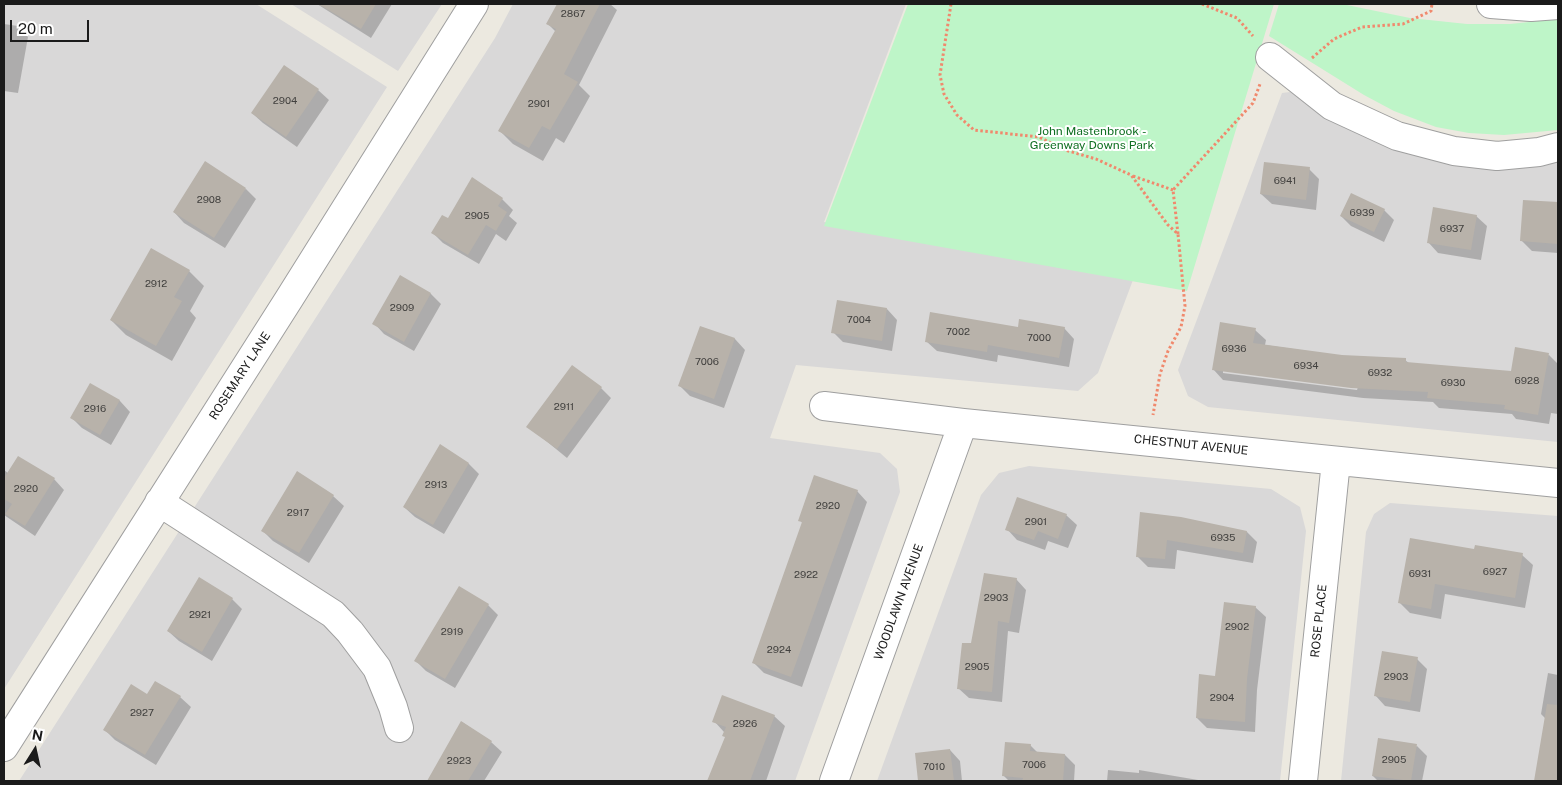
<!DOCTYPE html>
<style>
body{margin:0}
#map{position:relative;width:1562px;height:785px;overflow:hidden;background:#ece9e0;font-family:"Public Sans",sans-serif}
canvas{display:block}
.frame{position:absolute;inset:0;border:5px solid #1b1b1b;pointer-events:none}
.north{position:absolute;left:10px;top:725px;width:50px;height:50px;-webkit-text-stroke:4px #fff;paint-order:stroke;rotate:10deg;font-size:14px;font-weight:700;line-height:20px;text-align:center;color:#1b1b1b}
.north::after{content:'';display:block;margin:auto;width:18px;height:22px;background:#1b1b1b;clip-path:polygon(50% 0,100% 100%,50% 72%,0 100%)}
.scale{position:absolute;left:10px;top:20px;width:79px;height:22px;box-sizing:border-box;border:2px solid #1b1b1b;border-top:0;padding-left:6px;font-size:15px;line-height:18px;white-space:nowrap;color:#1b1b1b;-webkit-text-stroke:4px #fff;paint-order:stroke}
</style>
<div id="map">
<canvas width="1562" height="785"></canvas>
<div class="frame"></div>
<div class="north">N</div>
<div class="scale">20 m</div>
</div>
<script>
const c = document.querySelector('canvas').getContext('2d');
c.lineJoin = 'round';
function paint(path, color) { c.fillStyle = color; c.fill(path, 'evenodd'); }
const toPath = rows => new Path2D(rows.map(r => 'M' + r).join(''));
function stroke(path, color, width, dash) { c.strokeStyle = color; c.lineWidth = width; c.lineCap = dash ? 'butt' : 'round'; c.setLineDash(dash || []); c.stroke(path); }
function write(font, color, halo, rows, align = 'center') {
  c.font = font + ' "Public Sans",sans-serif'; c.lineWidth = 4; c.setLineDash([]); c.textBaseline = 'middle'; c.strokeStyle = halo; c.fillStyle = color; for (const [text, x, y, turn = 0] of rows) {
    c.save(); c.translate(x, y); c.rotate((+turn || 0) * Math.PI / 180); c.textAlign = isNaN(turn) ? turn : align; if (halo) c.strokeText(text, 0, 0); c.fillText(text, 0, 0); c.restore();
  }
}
paint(toPath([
 [4,4,256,4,387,87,4,689],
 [291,4,442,4,398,71],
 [513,4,906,4,824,222,1142,256,1098,373,1078,391,796,365,770,438,880,453,897,469,900,492,795,781,19,781,495,38],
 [1306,90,1416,147,1558,155,1558,442,1208,407,1188,396,1178,370,1282,93],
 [1029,466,1271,489,1300,507,1306,531,1280,781,877,781,981,495,999,473],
 [1390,503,1558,516,1558,781,1341,781,1366,532,1374,514]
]), '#d9d8d8');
paint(toPath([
 [908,4,1274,4,1187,291,824,226],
 [1279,4,1342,4,1410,18,1467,24,1510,24,1558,19,1558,130,1504,135,1469,133,1436,127,1394,111,1364,95,1269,36]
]), '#bef5c8');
paint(toPath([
 [317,4,392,4,371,38],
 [558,4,610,4,617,10,579,85,590,96,564,143,556,138,543,161,513,144,500,131,556,32,548,24],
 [4,24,18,26,28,37,18,93,4,91],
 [318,90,329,100,297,147,263,123,252,113],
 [1309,169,1319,179,1316,210,1272,204,1261,194],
 [246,189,256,199,225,248,184,223,174,212],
 [502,199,513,210,509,216,517,223,506,241,496,234,479,264,443,243,433,233],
 [1524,201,1558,204,1558,253,1532,251,1521,240],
 [1384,210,1394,220,1384,242,1351,226,1341,216],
 [1476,216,1487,226,1481,260,1438,253,1428,242],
 [189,271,204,286,190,311,196,318,172,361,126,335,111,320],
 [401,277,431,294,441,304,414,351,384,334,374,323],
 [887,309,897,320,892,351,843,342,833,332],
 [701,327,735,339,745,350,724,408,690,396,680,386],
 [1064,328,1074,339,1069,367,998,355,997,362,937,351,926,341,1019,329],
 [1255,330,1266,340,1265,345,1342,356,1405,360,1410,364,1512,373,1549,355,1558,364,1558,414,1551,413,1549,424,1516,419,1512,414,1439,408,1433,402,1363,398,1223,380,1213,369],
 [1223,370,1358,387,1357,390,1223,373],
 [91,385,120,401,130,412,111,445,82,428,72,418],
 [601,388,611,398,567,458,528,426],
 [440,446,469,464,479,474,444,534,415,517,404,507],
 [4,470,8,473,54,479,64,490,35,536,4,515],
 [857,491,867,502,802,687,764,673,753,662,803,524,800,520],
 [333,496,344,506,309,563,273,541,263,531],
 [1141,513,1247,532,1257,542,1253,563,1177,550,1175,569,1148,567,1137,556],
 [1066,515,1077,525,1068,548,1048,541,1045,550,1017,540,1007,529],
 [1475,551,1522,555,1533,565,1525,608,1445,594,1441,619,1410,613,1400,603],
 [1016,579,1026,590,1019,633,1008,631,1002,702,969,698,958,688,972,645],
 [232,599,242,609,212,661,179,641,168,631],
 [488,605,498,615,455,688,426,671,416,661],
 [1255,607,1266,617,1257,690,1255,732,1207,728,1197,718,1216,677],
 [1417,659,1427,669,1420,712,1385,706,1375,695],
 [1548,673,1558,675,1558,781,1535,781,1546,719,1541,714],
 [148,695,180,697,191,707,156,765,115,740,105,730],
 [774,716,785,726,766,781,708,781,726,738,724,732,714,721],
 [462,722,491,742,502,752,484,781,429,781],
 [1030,745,1038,753,1065,755,1075,765,1074,781,1009,781,1003,775],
 [1417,746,1427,756,1422,781,1378,781,1373,776],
 [950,750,960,761,962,781,919,781,917,754],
 [1108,770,1139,773,1139,770,1204,781,1107,781]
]), '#0003');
paint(toPath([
 [318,4,376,4,361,29],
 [557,4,600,4,564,74,578,82,550,130,542,126,529,148,498,131,556,29,546,24],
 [284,65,319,89,286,137,251,113],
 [205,161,246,188,214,238,173,212],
 [1264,162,1310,167,1306,200,1260,194],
 [472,177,503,198,498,206,507,212,496,231,486,225,468,255,431,233,442,215,448,218],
 [1351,193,1385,209,1374,232,1340,216],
 [1523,200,1558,202,1558,244,1520,241],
 [1433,207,1477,215,1471,250,1427,243],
 [151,248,190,270,174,297,182,301,156,346,110,320],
 [400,275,431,293,404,342,372,324],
 [837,300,887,308,882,341,831,333],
 [930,312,1018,327,1019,319,1065,327,1059,358,988,345,987,352,925,342],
 [1220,322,1256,328,1253,343,1342,355,1406,358,1406,362,1511,371,1515,347,1549,353,1538,415,1504,409,1505,405,1427,398,1428,392,1351,388,1212,370],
 [700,326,735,338,714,399,678,386],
 [572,365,602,387,557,449,526,427],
 [90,383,120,400,100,435,70,418],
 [440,444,469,463,433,525,403,507],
 [18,456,55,478,25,526,5,514,12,504,4,499,4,478],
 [297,471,334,495,299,553,261,531],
 [814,475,858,490,791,677,752,663,802,522,798,521],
 [1017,497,1067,514,1058,539,1038,531,1034,540,1005,530],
 [1140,512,1181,517,1247,531,1243,553,1167,540,1165,559,1136,557],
 [1410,538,1474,549,1475,545,1523,553,1515,598,1435,584,1431,609,1398,603],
 [984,573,1017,578,1009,623,998,621,992,692,957,689,962,643,971,643],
 [199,577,233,598,202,652,167,631],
 [459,586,489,604,445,679,414,661],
 [1224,602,1256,606,1247,679,1245,722,1196,718,1199,674,1215,676],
 [1382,651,1418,657,1410,702,1374,696],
 [155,681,181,696,145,755,103,730,131,684,147,694],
 [722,695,775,715,750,781,707,781,725,737,722,736,726,727,712,722],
 [1547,704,1558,705,1558,781,1534,781],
 [461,721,492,741,468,781,427,781],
 [1378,738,1417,744,1411,781,1372,776],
 [1005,742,1031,744,1030,751,1065,754,1063,781,1022,781,1023,778,1002,776],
 [950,749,954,781,918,781,915,753]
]), '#b8b2aa');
const street = toPath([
 [1491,4,1531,7,1558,5],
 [1270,57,1332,106,1397,136,1454,151,1497,156,1539,152,1558,147],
 [824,406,963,423,1558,483],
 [159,502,333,614,350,632,377,668,393,707,399,728],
 [4,747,289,299,474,4],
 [834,781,963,423],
 [1303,781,1336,461]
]);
stroke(street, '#9f9f9f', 30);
stroke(toPath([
 [951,4,940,75,944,94,957,115,974,130,1039,137,1065,150,1096,159,1131,175,1168,225,1178,234,1185,306,1181,327,1168,351,1160,374,1153,415],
 [1202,4,1237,18,1253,36],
 [1312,58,1334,39,1362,27,1403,24,1431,11,1432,4],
 [1133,176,1173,190],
 [1178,234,1173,190,1253,103,1260,84]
]), '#f0896d', 3, [2.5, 2.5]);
stroke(street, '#fff', 28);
write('10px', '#42413f', null, [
 ["2867",573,14],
 ["2904",285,101],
 ["2901",539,104],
 ["6941",1285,181],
 ["2908",209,200],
 ["6939",1362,213],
 ["2905",477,216],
 ["6937",1452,229],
 ["2912",156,284],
 ["2909",402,308],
 ["7004",859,320],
 ["7002",958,332],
 ["7000",1039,338],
 ["6936",1234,349],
 ["7006",707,362],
 ["6934",1306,366],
 ["6932",1380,373],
 ["6928",1527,381],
 ["6930",1453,383],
 ["2911",564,407],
 ["2916",95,409],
 ["2913",436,485],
 ["2920",26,489],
 ["2920",828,506],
 ["2917",298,513],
 ["2901",1036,522],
 ["6935",1223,538],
 ["6927",1495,572],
 ["6931",1420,574],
 ["2922",806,575],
 ["2903",996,598],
 ["2921",200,615],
 ["2902",1237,627],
 ["2919",452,632],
 ["2924",779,650],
 ["2905",977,667],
 ["2903",1396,677],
 ["2904",1222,698],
 ["2927",142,713],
 ["2926",745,724],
 ["2905",1394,760],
 ["2923",459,761],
 ["7006",1034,765],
 ["7010",934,767]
]);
write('12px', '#117023', '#fff', [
 ["John Mastenbrook -",1092,131],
 ["Greenway Downs Park",1092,145]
]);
write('12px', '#1b1b1b', '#fff', [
 ["ROSEMARY LANE",240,376,-57],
 ["CHESTNUT AVENUE",1191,445,6],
 ["WOODLAWN AVENUE",899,602,-70],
 ["ROSE PLACE",1319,621,-84]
]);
</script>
